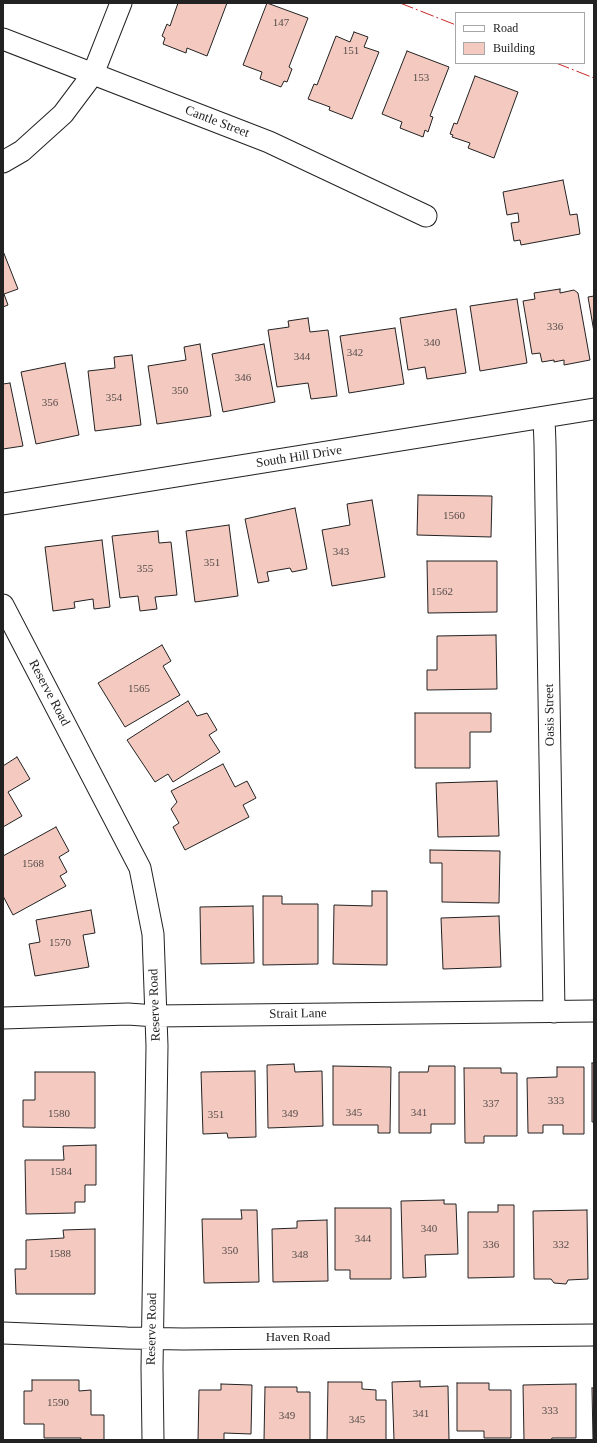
<!DOCTYPE html>
<style>
body{margin:0}
#map{position:relative;width:597px;height:1443px;overflow:hidden;background:#fff;font-family:"Times New Roman",serif}
canvas{display:block}
.frame{position:absolute;inset:0;border:4px solid #222;pointer-events:none}
.legend{position:absolute;left:455px;top:12px;width:130px;height:52px;box-sizing:border-box;background:#fff;border:1px solid #a7a7a7;margin:0;padding:5px 7px;list-style:none;font-size:12px;color:#222}
.legend li{display:flex;align-items:center;gap:8px;height:20px}
.legend b{width:20px;border:1px solid #a7a7a7}
</style>
<div id="map">
<canvas width="597" height="1443"></canvas>
<div class="frame"></div>
<ul class="legend">
<li><b style="height:5px;background:#fff"></b>Road</li>
<li><b style="height:11px;background:#f3c9c0"></b>Building</li>
</ul>
</div>
<script>
const c = document.querySelector('canvas').getContext('2d');
c.lineJoin = 'round';
function paint(path, color) { c.fillStyle = color; c.fill(path, 'evenodd'); }
const toPath = rows => new Path2D(rows.map(r => 'M' + r).join(''));
function stroke(path, color, width, dash) { c.strokeStyle = color; c.lineWidth = width; c.lineCap = dash ? 'butt' : 'round'; c.setLineDash(dash || []); c.stroke(path); }
function write(font, color, halo, rows, align = 'center') {
  c.font = font + ' "Times New Roman",serif'; c.lineWidth = 3; c.setLineDash([]); c.textBaseline = 'middle'; c.strokeStyle = halo; c.fillStyle = color; for (const [text, x, y, turn = 0] of rows) {
    c.save(); c.translate(x, y); c.rotate((+turn || 0) * Math.PI / 180); c.textAlign = isNaN(turn) ? turn : align; if (halo) c.strokeText(text, 0, 0); c.fillText(text, 0, 0); c.restore();
  }
}
const building = toPath([
 [178,3,227,3,207,56,187,48,186,53,163,44,165,38,162,36,167,24,170,26,178,3],
 [267,3,308,18,289,67,292,69,287,82,284,81,281,87,260,79,262,72,243,65,267,3],
 [354,32,368,37,364,47,379,52,352,119,329,110,330,107,308,99,314,84,317,85,336,36,350,42,354,32],
 [407,51,449,67,430,116,433,117,428,132,425,130,423,137,400,128,402,122,382,114,407,51],
 [475,76,518,92,494,158,468,148,470,143,452,137,453,135,450,134,454,123,457,124,475,76],
 [563,180,570,215,577,214,580,234,521,245,520,240,514,241,511,223,519,222,518,213,507,215,503,192,563,180],
 [3,251,18,289,4,294,8,305,3,307,3,251],
 [560,289,560,293,574,290,578,293,590,360,564,365,564,360,554,362,554,360,542,362,540,353,532,354,523,301,535,299,534,293,560,289],
 [594,296,594,332,588,297,594,296],
 [517,299,527,363,480,371,470,306,517,299],
 [456,309,466,373,427,379,425,367,408,370,400,318,456,309],
 [308,318,310,332,328,330,337,396,311,399,308,383,277,387,268,330,289,327,288,321,308,318],
 [395,328,404,384,349,393,340,336,395,328],
 [200,344,211,416,157,424,148,366,186,360,184,347,200,344],
 [264,344,275,402,223,412,212,354,264,344],
 [132,355,141,425,95,431,88,371,115,368,114,357,132,355],
 [65,363,79,435,36,444,21,372,65,363],
 [10,383,23,446,3,449,3,384,10,383],
 [418,495,492,496,491,537,417,535,418,495],
 [372,500,385,577,332,586,322,530,350,525,347,504,372,500],
 [295,508,307,569,292,572,290,568,267,572,269,581,258,583,245,519,295,508],
 [229,525,238,596,195,602,186,531,229,525],
 [158,531,159,543,171,542,177,595,155,597,157,609,140,611,138,596,120,598,112,536,158,531],
 [102,540,110,607,94,609,93,599,74,602,75,608,53,611,45,547,102,540],
 [427,561,497,561,497,612,428,613,427,561],
 [496,635,497,689,427,690,427,670,437,670,437,636,496,635],
 [162,645,171,661,163,666,180,695,125,727,98,683,162,645],
 [188,701,197,716,207,713,217,730,209,735,220,752,173,782,168,774,155,782,127,740,188,701],
 [415,713,491,713,491,732,470,732,470,768,415,768,415,713],
 [17,757,30,779,8,792,22,816,3,827,3,766,17,757],
 [223,764,235,787,247,781,256,798,243,805,249,817,185,850,173,827,179,823,171,809,177,802,171,791,223,764],
 [497,781,499,836,438,837,436,783,497,781],
 [56,827,69,851,59,857,67,872,60,876,66,886,13,915,3,896,3,856,56,827],
 [430,850,500,851,499,903,442,902,442,863,430,863,430,850],
 [372,891,387,891,387,965,333,964,334,905,372,906,372,891],
 [263,896,282,896,282,904,318,904,318,964,263,965,263,896],
 [253,906,254,963,201,964,200,907,253,906],
 [91,910,95,933,83,935,89,967,35,976,29,944,40,942,36,920,91,910],
 [499,916,501,967,443,969,441,918,499,916],
 [592,1063,594,1063,594,1122,592,1122,592,1063],
 [294,1064,295,1072,322,1071,323,1126,268,1128,267,1065,294,1064],
 [333,1066,391,1067,390,1133,378,1133,378,1125,333,1125,333,1066],
 [429,1066,455,1066,455,1124,431,1124,431,1133,399,1133,399,1072,428,1072,429,1066],
 [557,1067,584,1067,584,1134,563,1134,563,1125,543,1125,543,1133,528,1133,527,1078,557,1077,557,1067],
 [464,1068,501,1068,501,1073,517,1073,517,1136,484,1136,484,1143,465,1143,464,1068],
 [255,1071,256,1137,228,1138,227,1133,203,1134,201,1072,255,1071],
 [35,1072,95,1072,95,1128,23,1127,23,1100,35,1100,35,1072],
 [96,1145,96,1185,85,1185,85,1202,75,1202,75,1213,26,1214,25,1160,64,1160,63,1146,96,1145],
 [444,1200,444,1204,456,1204,458,1254,425,1255,426,1277,403,1278,401,1201,444,1200],
 [498,1205,514,1205,514,1277,468,1278,468,1212,498,1212,498,1205],
 [335,1208,391,1208,391,1279,350,1279,350,1270,335,1270,335,1208],
 [241,1210,257,1210,259,1282,204,1283,202,1219,242,1219,241,1210],
 [587,1210,588,1279,568,1280,566,1284,554,1283,551,1279,534,1279,533,1211,587,1210],
 [327,1220,328,1281,273,1282,272,1229,297,1228,297,1221,327,1220],
 [95,1229,95,1294,16,1294,15,1269,26,1269,26,1240,64,1238,63,1230,95,1229],
 [32,1380,79,1380,79,1391,91,1390,91,1415,104,1415,104,1440,81,1440,81,1438,44,1438,44,1424,24,1424,24,1391,32,1391,32,1380],
 [420,1381,420,1387,448,1386,449,1440,394,1440,392,1382,420,1381],
 [328,1382,362,1382,362,1389,376,1390,376,1400,386,1400,386,1440,327,1440,328,1382],
 [457,1383,489,1383,489,1390,511,1390,511,1438,484,1438,484,1431,457,1431,457,1383],
 [221,1384,252,1385,251,1434,224,1433,224,1440,198,1440,199,1390,221,1390,221,1384],
 [576,1384,576,1438,552,1438,551,1440,524,1440,523,1385,576,1384],
 [265,1387,297,1387,297,1392,310,1392,310,1440,264,1440,265,1387],
 [592,1388,594,1388,594,1440,593,1440,592,1388]
]);
paint(building, '#f3c9c0');
stroke(building, '#222', 1);
const minor = toPath([
 [3,39,269,142,426,216],
 [3,162,22,151,63,114,93,74,121,3],
 [544,418,545,444,554,1012],
 [3,504,594,409],
 [3,605,140,868,153,934,157,1046,152,1368,153,1440],
 [3,1018,128,1014,156,1016,594,1011],
 [3,1333,127,1338,183,1339,594,1335]
]);
stroke(minor, '#222', 23);
stroke(minor, '#fff', 21);
stroke(toPath([
 [400,3,456,25],
 [591,3,594,4],
 [556,63,594,78]
]), '#c62828', 1, [14, 3, 2, 3]);
write('11px', '#564c4a', null, [
 ["147",281,23],
 ["151",351,51],
 ["153",421,78],
 ["336",555,327],
 ["340",432,343],
 ["342",355,353],
 ["344",302,357],
 ["346",243,378],
 ["350",180,391],
 ["354",114,398],
 ["356",50,403],
 ["1560",454,516],
 ["343",341,552],
 ["351",212,563],
 ["355",145,569],
 ["1562",442,592],
 ["1565",139,689],
 ["1568",33,864],
 ["1570",60,943],
 ["333",556,1101],
 ["337",491,1104],
 ["345",354,1113],
 ["341",419,1113],
 ["1580",59,1114],
 ["349",290,1114],
 ["351",216,1115],
 ["1584",61,1172],
 ["340",429,1229],
 ["344",363,1239],
 ["336",491,1245],
 ["332",561,1245],
 ["350",230,1251],
 ["1588",60,1254],
 ["348",300,1255],
 ["1590",58,1403],
 ["333",550,1411],
 ["341",421,1414],
 ["349",287,1416],
 ["345",357,1420]
]);
write('13px', '#222', '#fff', [
 ["Cantle Street",217,122,21],
 ["South Hill Drive",299,457,-9],
 ["Reserve Road",49,693,62],
 ["Oasis Street",550,715,-91],
 ["Reserve Road",155,1005,-92],
 ["Strait Lane",298,1014,-1],
 ["Reserve Road",152,1329,-89],
 ["Haven Road",298,1338]
]);
</script>
